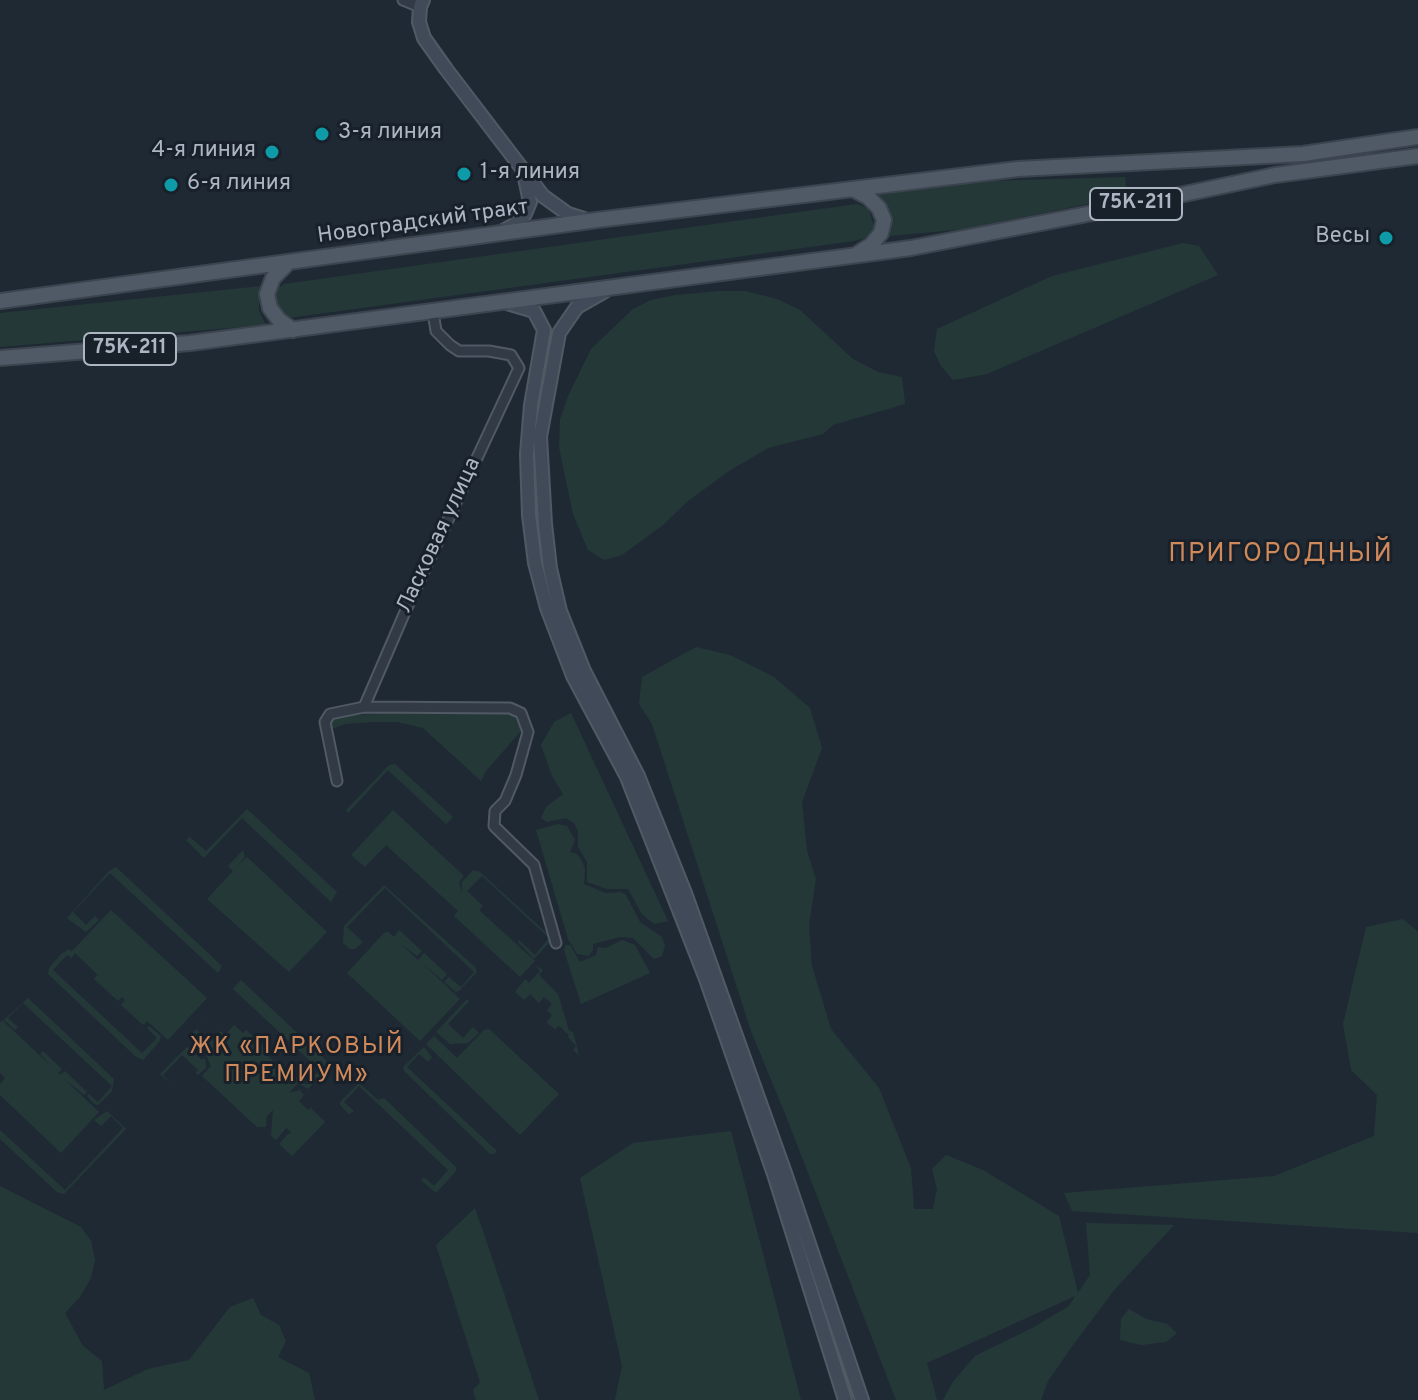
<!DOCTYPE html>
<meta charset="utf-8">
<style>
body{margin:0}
canvas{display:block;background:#1f2934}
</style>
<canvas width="1418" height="1400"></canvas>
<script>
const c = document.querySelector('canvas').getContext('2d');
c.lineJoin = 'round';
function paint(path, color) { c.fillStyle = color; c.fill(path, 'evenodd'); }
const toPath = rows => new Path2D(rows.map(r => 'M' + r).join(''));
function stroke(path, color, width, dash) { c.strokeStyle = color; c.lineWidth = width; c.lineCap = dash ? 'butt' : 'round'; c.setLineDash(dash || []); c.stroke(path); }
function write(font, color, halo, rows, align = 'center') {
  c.font = font + ' Overpass,sans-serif'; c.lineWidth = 6; c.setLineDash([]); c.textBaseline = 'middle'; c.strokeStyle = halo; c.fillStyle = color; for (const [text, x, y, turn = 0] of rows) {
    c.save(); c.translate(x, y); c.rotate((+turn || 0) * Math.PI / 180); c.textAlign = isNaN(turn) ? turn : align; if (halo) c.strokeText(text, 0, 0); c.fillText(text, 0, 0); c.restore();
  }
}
paint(toPath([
 [1125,177,1127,196,965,229,889,236,890,218,886,207,877,195,990,181],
 [857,204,869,209,874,227,865,238,854,241,288,318,280,315,273,301,277,289,284,284],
 [1183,243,1199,246,1218,275,987,374,953,380,941,366,934,351,937,329,1052,276],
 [262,286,259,298,259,311,266,325,0,347,0,313],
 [721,291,745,291,777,299,800,310,853,359,878,372,902,377,905,404,833,425,823,434,768,448,729,471,688,501,663,525,622,555,604,560,588,550,573,514,559,447,560,419,569,394,591,349,633,309,651,300,675,295],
 [696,647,730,655,774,677,810,708,822,748,802,802,807,851,816,879,809,925,812,966,831,1029,879,1088,911,1168,914,1209,933,1209,937,1189,932,1169,946,1155,983,1170,1059,1216,1078,1293,1090,1275,1086,1223,1174,1225,1115,1289,1073,1345,1048,1381,1041,1400,943,1400,952,1383,975,1356,1034,1327,1069,1306,1075,1296,927,1363,937,1400,896,1400,786,1116,751,1031,652,724,639,704,642,677],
 [438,712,505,712,515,717,521,731,486,771,481,781,423,728,397,722,372,722,345,724,331,729,329,723,334,717,341,715],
 [571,713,668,921,654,924,642,914,628,889,607,889,587,882,587,862,578,847,578,831,574,823,566,818,547,822,541,818,546,807,563,794,552,776,541,745,554,722],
 [395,764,453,817,446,824,388,770,348,813,346,810,389,765],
 [247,809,337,892,331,902,242,818,204,858,186,840,190,837,206,851],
 [393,810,464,876,459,882,462,892,462,882,473,870,480,872,551,937,550,942,534,959,518,942,519,940,535,955,549,938,482,876,467,891,483,906,479,910,535,961,520,977,454,916,458,911,386,845,365,867,351,855],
 [558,824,567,826,575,840,570,852,577,854,582,861,585,869,584,884,605,893,621,892,626,895,640,922,662,937,665,946,662,956,654,959,633,938,620,937,593,944,593,950,589,956,577,954,568,939,536,830],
 [243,850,245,857,237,866,247,857,327,932,289,972,207,899,233,871,228,866],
 [116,867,222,966,218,973,110,873,73,912,86,925,95,916,99,920,86,932,67,918,109,871],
 [384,885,475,967,477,972,459,991,456,992,444,982,449,977,461,987,474,972,385,888,347,927,363,942,355,949,350,949,343,943,344,926],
 [111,910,207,998,168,1040,147,1021,143,1025,121,1005,125,1000,122,997,118,1001,94,979,97,975,100,977,75,953,72,958,67,955,53,970,142,1053,157,1038,147,1028,149,1026,161,1036,159,1042,143,1060,135,1056,48,974,49,968,61,954,69,949,72,951],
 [1403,919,1418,932,1418,1233,1072,1211,1064,1193,1274,1176,1374,1136,1377,1095,1351,1070,1343,1024,1366,927],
 [399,930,422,951,417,956,400,943,418,960,424,953,447,974,442,980,421,962,460,999,420,1041,347,973,384,933,388,932,394,937],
 [622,940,635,945,650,973,581,1004,564,950,566,945,570,945,580,962,596,955,598,947,606,948],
 [536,966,543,970,539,975,558,994,569,1031,573,1032,579,1055,573,1050,576,1046,568,1037,569,1035,559,1026,555,1029,548,1024,547,1022,552,1015,547,1010,552,1004,544,997,539,1003,530,994,524,1000,515,992,525,979,529,983,540,971],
 [241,980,329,1063,328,1067,308,1089,298,1083,289,1093,300,1090,304,1095,299,1101,308,1110,311,1108,325,1122,292,1156,279,1144,288,1134,292,1133,286,1128,276,1140,271,1136,273,1110,267,1116,266,1127,257,1127,202,1076,211,1066,206,1055,213,1048,206,1051,190,1036],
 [233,989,320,1070,306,1085,295,1076,292,1078,266,1054,268,1050,246,1030,243,1033,234,1025,225,1035,221,1031,210,1042,196,1029],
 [28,998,114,1079,112,1091,98,1105,94,1104,87,1096,89,1094,98,1102,112,1086,23,1003,8,1018,18,1027,15,1030,4,1020],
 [467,999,469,1001,448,1024,463,1038,473,1027,479,1033,468,1043,450,1044,436,1032],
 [2,1020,52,1067,40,1054,43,1051,62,1069,58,1073,60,1075,65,1071,87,1092,84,1095,62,1077,99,1112,61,1153,0,1095,0,1084,5,1078,0,1073,0,1023],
 [489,1029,559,1094,520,1135,426,1044,434,1036,457,1058,484,1030],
 [187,1047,195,1049,193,1052,202,1060,205,1058,206,1068,198,1075,196,1073,198,1070,182,1055,163,1075,171,1084,160,1074],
 [424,1047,432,1057,428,1062,419,1054,407,1067,497,1151,494,1154,490,1154,404,1071,403,1067],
 [359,1083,378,1100,384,1098,456,1167,456,1171,436,1193,421,1180,424,1177,434,1186,448,1170,359,1086,344,1102,354,1111,349,1114,340,1105,340,1102],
 [107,1111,126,1129,64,1194,57,1192,0,1139,0,1130,65,1190,123,1128,111,1116,101,1126,94,1120],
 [731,1131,801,1400,615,1400,622,1366,580,1178,633,1143],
 [0,1186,81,1227,91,1241,95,1260,91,1278,80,1297,65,1313,83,1346,102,1361,104,1390,148,1369,189,1360,230,1307,253,1298,261,1315,279,1325,286,1341,278,1357,309,1373,315,1400,0,1400],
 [475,1208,504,1293,539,1400,476,1400,473,1390,480,1382,436,1245],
 [1129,1309,1146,1319,1167,1324,1177,1333,1166,1342,1141,1345,1120,1340,1121,1319]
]), '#243838');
const street = toPath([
 [403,0,420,7],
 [364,707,405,612,519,368,511,355,489,351,459,351,450,345,436,331,433,312],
 [337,781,325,722,330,714,364,707,510,708,521,713,528,732,516,775,505,801,495,811,494,826,534,865,556,943]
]);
const secondary = toPath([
 [423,0,420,7,419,22,424,38,446,69,543,196,568,214,587,220],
 [503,231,514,225,525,214,530,202,525,178],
 [605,291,577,307,559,333,540,437,545,524,550,568,560,611,584,671,638,776,685,893,785,1173,862,1400],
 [507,303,534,311,544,330,531,405,527,454,529,515,535,563,547,608,573,676,627,777,706,979,774,1174,845,1400]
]);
const primary = toPath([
 [853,189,868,197,879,208,884,220,881,233,871,245,857,254],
 [286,265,273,278,267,294,270,308,279,320,293,330],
 [0,301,597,220,1018,169,1303,154,1418,137],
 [0,358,190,343,911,248,1108,210,1275,175,1418,156]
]);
stroke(street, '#505964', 13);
stroke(secondary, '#505964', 16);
stroke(primary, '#3c444f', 18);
stroke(street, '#323b45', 9);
stroke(secondary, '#414a58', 12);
stroke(primary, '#505a66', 14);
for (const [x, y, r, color] of [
 [322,134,8,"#0f9aa8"],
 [272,152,8,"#0f9aa8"],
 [464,174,8,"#0f9aa8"],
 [171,185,8,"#0f9aa8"],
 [1386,238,8,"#0f9aa8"]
]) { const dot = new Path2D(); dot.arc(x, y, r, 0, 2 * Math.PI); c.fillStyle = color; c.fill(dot); stroke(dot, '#18202a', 3); }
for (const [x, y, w] of [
 [1136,204,92],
 [130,349,92]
]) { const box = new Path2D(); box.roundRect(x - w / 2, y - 16, w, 32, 6); c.fillStyle = '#18202a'; c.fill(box); stroke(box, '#acb6c3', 2); }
write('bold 20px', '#acb6c3', null, [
 ["75К-211",1136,204],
 ["75К-211",130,349]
]);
write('22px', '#acb6c3', '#18202a', [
 ["3-я линия",338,134],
 ["4-я линия",256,152,"right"],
 ["1-я линия",480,174],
 ["6-я линия",187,185],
 ["Весы",1370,238,"right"]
], 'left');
write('22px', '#acb6c3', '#18202a', [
 ["Новоградский тракт",423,223,-8],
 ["Ласковая улица",440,536,-65]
]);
c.letterSpacing = '2px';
write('24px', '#cf895a', '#18202a', [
 ["ЖК «ПАРКОВЫЙ",297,1048],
 ["ПРЕМИУМ»",297,1076]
]);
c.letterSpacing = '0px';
c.letterSpacing = '2px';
write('26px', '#cf895a', '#18202a', [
 ["ПРИГОРОДНЫЙ",1281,556]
]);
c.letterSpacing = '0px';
</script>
